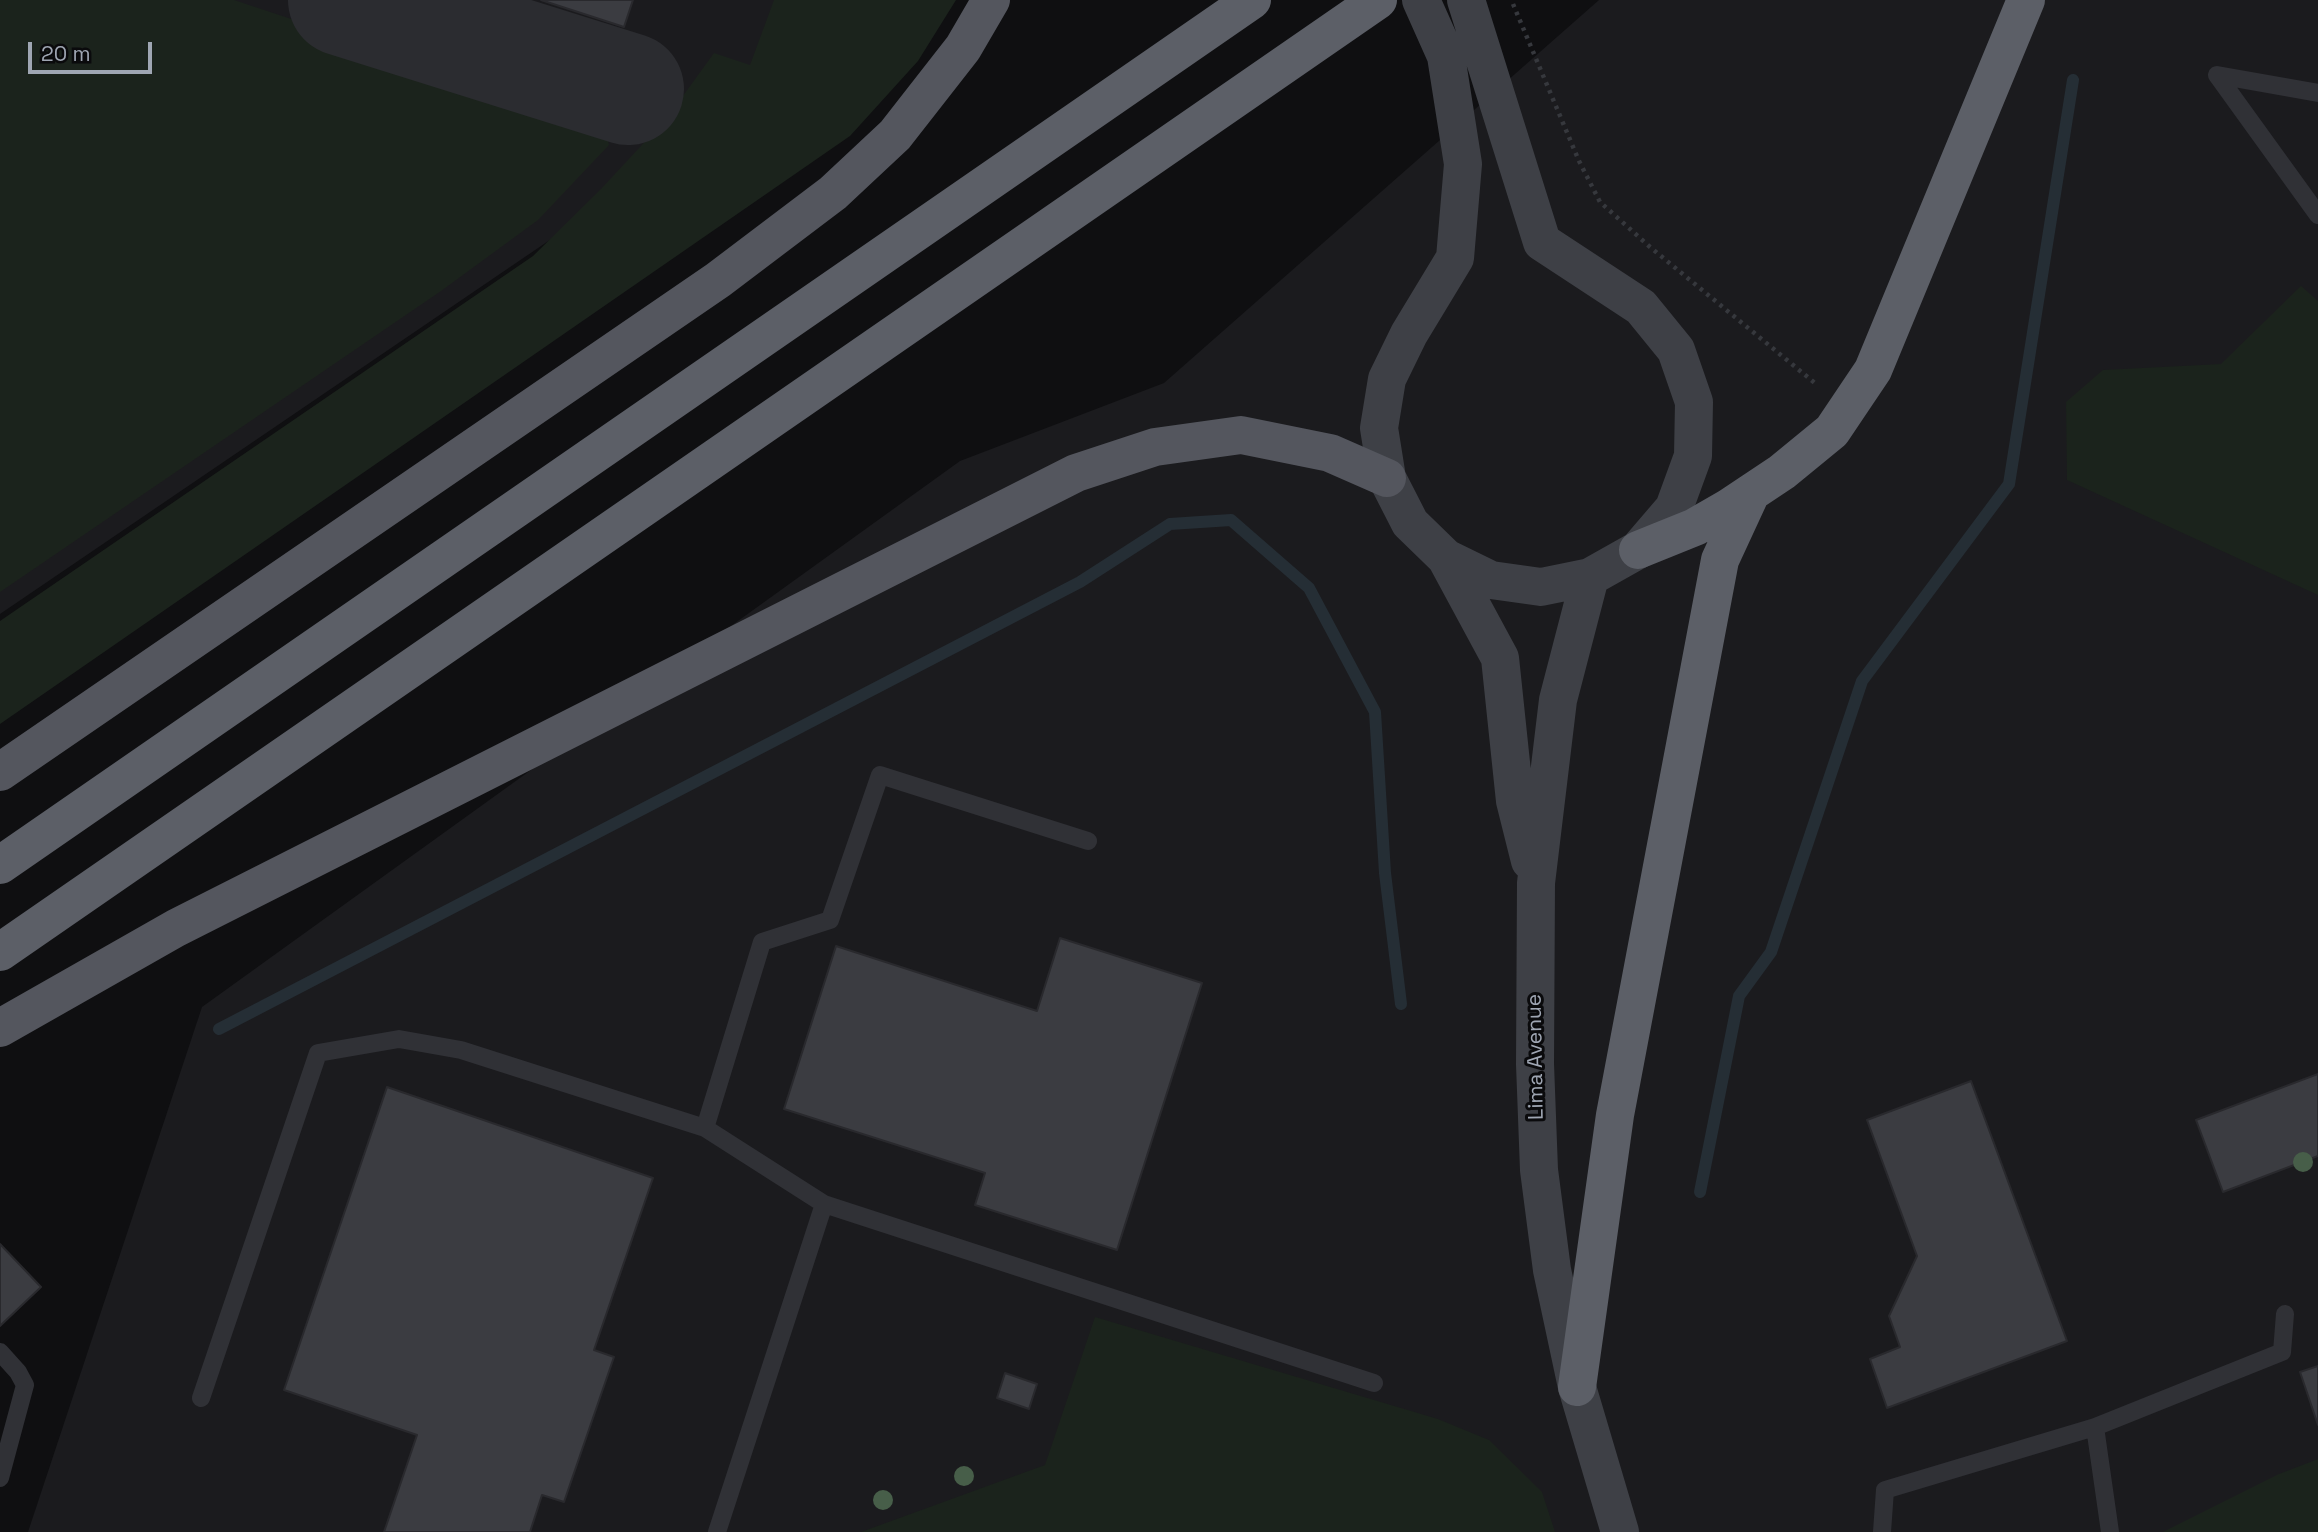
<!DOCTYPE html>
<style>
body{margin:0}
#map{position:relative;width:2318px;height:1532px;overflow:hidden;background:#0f0f11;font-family:"Space Grotesk",sans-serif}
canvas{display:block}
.scale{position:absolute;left:28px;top:42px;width:124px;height:32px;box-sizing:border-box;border:4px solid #9fa6b3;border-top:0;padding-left:9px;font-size:21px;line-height:24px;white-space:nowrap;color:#9fa6b3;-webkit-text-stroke:5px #0a0a0c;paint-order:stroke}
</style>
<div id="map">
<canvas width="2318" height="1532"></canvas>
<div class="scale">20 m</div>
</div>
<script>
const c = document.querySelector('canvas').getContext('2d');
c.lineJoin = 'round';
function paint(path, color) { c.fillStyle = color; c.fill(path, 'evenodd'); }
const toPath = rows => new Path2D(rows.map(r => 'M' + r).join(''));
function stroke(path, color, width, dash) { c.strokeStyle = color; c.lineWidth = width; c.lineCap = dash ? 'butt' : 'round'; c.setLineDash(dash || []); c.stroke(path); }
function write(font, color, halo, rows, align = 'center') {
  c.font = font + ' "Space Grotesk",sans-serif'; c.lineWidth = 6; c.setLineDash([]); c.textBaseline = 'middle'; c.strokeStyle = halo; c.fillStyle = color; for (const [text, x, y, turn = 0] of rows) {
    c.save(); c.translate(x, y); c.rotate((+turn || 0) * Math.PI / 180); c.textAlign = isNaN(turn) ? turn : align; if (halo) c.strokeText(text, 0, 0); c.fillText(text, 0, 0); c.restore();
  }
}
paint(toPath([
 [0,0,871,0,860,29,0,614],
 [1599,0,2318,0,2318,1532,28,1532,202,1007,960,461,1164,383]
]), '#1b1b1e');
paint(toPath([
 [0,0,234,0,590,118,606,132,609,145,538,220,441,291,0,592],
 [774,0,956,0,918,61,850,136,0,724,0,621,533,256,601,189,667,118,714,53,750,65],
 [2301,286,2318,301,2318,595,2067,480,2066,402,2103,370,2221,364],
 [1095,1317,1438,1419,1489,1440,1542,1492,1555,1532,861,1532,1045,1465],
 [2318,1459,2318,1532,2163,1532,2279,1474]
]), '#1b231c');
stroke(toPath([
 [219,1029,1080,582,1170,524,1231,520,1309,588,1375,712,1385,873,1401,1004],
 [1700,1192,1739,996,1771,952,1862,681,2009,484,2073,80]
]), '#252e35', 12);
stroke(toPath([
 [344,0,628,89]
]), '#2b2c30', 112);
const building = toPath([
 [541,0,633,0,624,27,541,0],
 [1060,938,1202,983,1117,1250,975,1205,985,1173,784,1109,836,946,1037,1011,1060,938],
 [2318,1074,2318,1156,2223,1192,2196,1120,2318,1074],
 [1971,1081,2067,1341,1887,1408,1870,1359,1900,1347,1889,1316,1917,1256,1867,1120,1971,1081],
 [387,1087,653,1178,594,1350,614,1357,564,1502,542,1495,530,1532,384,1532,417,1435,284,1390,387,1087],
 [0,1244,41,1287,0,1326,0,1244],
 [2318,1366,2318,1425,2300,1372,2318,1366],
 [1005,1373,1037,1384,1029,1409,997,1398,1005,1373]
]);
paint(building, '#3b3c41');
stroke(building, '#29292d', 2);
stroke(toPath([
 [1513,4,1579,161,1600,202,1650,247,1816,384]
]), '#36383d', 4.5, [3.5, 5]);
stroke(toPath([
 [2318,93,2217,75,2318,215],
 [705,1128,762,942,830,920,880,775,1088,841],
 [0,1352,18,1372,25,1385,0,1478],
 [201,1398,318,1053,399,1039,461,1050,705,1128,824,1204],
 [2095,1427,2110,1532],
 [717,1532,824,1204,1374,1383],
 [1882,1532,1885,1490,2095,1427,2282,1352,2285,1314]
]), '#303136', 18);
stroke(toPath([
 [1421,0,1446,56,1463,164,1455,258,1409,334,1387,379,1379,428,1387,478,1410,523,1446,558,1500,658,1515,801,1530,861],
 [1446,558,1491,580,1541,587,1590,577,1638,550,1674,508,1693,456,1694,402,1676,350,1641,307,1542,242,1466,0],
 [1590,577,1558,700,1536,883,1535,1064,1539,1170,1552,1270,1577,1387,1620,1532]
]), '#3e4046', 38);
stroke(toPath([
 [0,772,718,280,833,193,895,135,963,48,991,0],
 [0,1028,176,928,1076,473,1155,447,1241,435,1330,453,1387,478]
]), '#54565e', 38);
stroke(toPath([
 [1638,550,1695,527,1728,508,1782,472,1832,431,1873,370,2026,0],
 [0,865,1252,0],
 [0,952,1378,0],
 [1577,1387,1615,1115,1720,560,1751,493]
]), '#5c5f67', 38);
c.fillStyle = '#475e49';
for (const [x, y] of [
 [2303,1162],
 [964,1476],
 [883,1500]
]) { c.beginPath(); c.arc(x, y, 10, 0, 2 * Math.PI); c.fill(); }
write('21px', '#9fa6b3', '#0a0a0c', [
 ["Lima Avenue",1536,1057,-91]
]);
</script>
